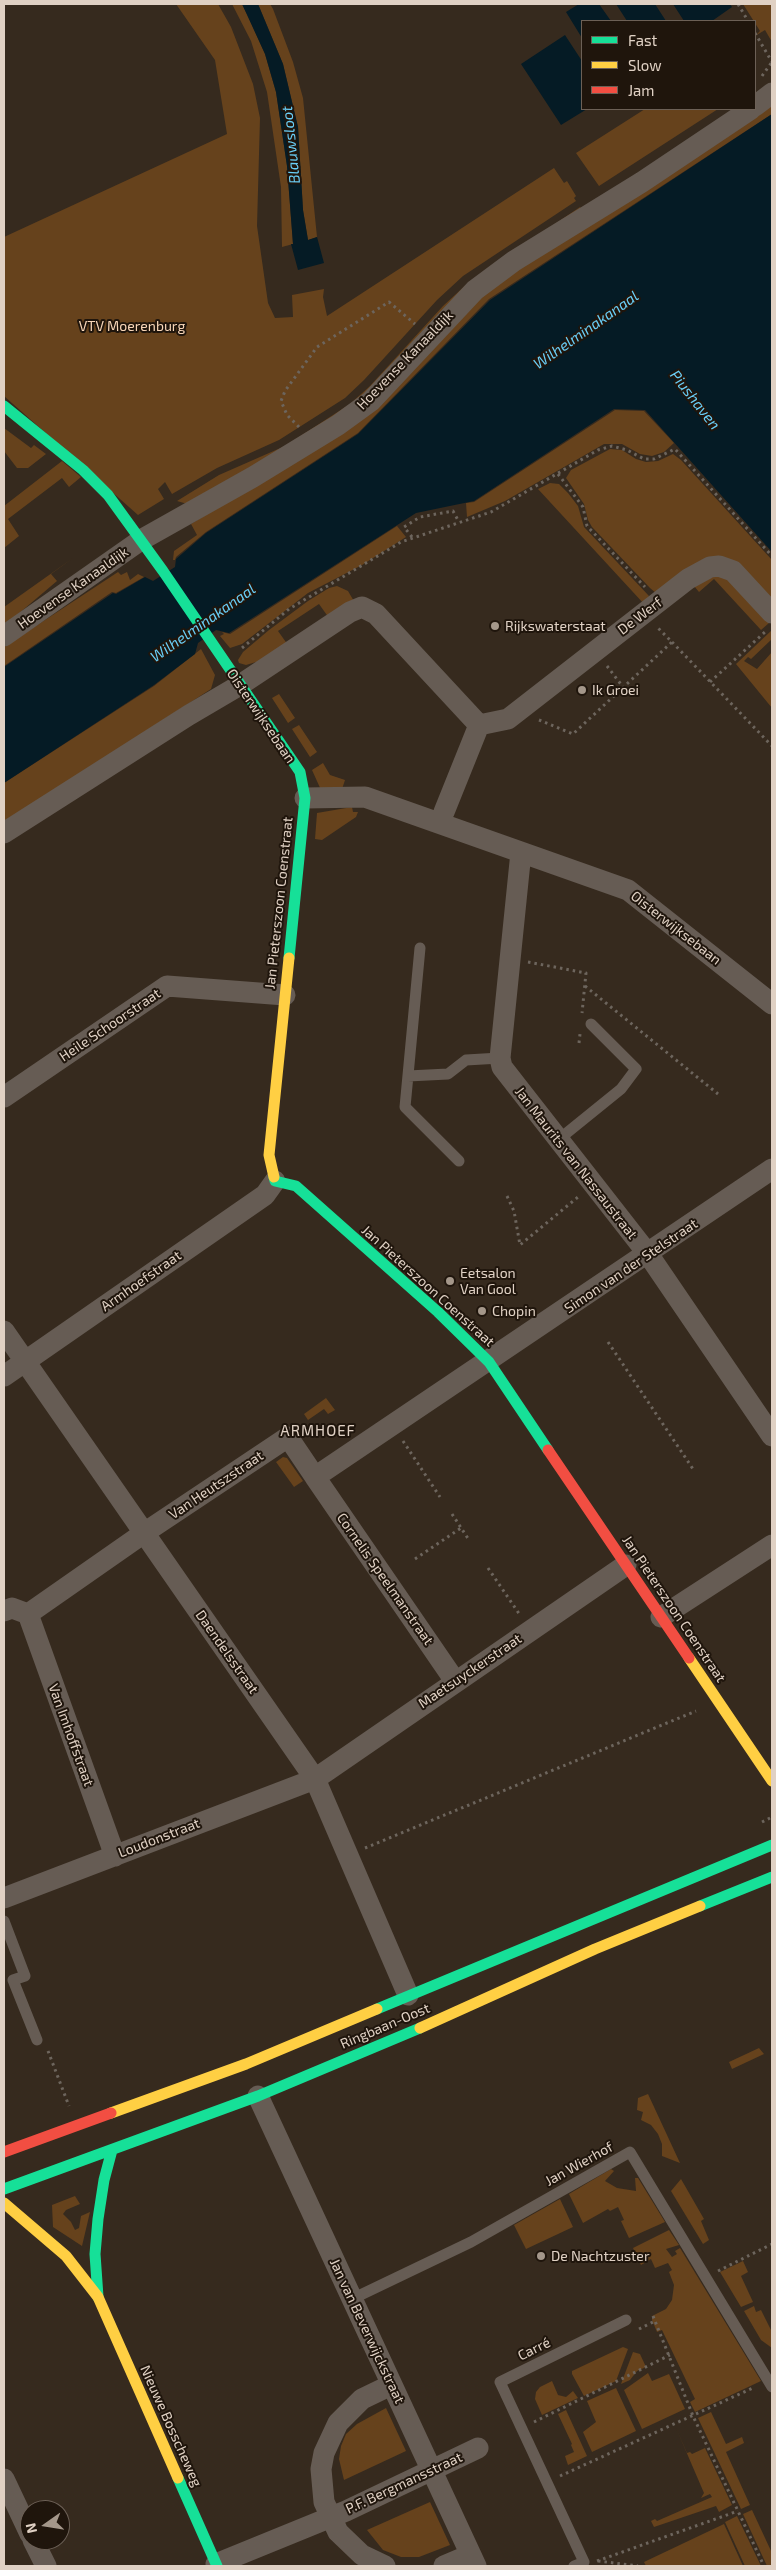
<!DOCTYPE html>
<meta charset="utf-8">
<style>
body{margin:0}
#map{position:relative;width:776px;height:2570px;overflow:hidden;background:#362a1e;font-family:"Exo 2",sans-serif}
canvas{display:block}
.frame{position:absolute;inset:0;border:5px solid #e0d1c4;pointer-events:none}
.legend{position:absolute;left:581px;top:20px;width:175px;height:90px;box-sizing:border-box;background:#1f150c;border:1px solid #6c6056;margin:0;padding:6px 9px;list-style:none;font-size:15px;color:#e0d1c4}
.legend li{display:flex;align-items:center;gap:10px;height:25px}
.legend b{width:25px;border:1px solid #6c6056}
.north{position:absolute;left:20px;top:2500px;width:50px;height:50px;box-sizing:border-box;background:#1f150c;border:1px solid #6c6056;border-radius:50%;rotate:257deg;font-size:14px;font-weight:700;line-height:20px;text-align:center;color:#e0d1c4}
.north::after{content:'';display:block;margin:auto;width:18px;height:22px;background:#a4978a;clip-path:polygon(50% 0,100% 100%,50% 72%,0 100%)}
</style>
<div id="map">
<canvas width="776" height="2570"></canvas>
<div class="frame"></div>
<ul class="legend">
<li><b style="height:6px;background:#16e098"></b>Fast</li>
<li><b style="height:6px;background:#ffcf43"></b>Slow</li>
<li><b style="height:6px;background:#f24e42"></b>Jam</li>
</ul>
<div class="north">N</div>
</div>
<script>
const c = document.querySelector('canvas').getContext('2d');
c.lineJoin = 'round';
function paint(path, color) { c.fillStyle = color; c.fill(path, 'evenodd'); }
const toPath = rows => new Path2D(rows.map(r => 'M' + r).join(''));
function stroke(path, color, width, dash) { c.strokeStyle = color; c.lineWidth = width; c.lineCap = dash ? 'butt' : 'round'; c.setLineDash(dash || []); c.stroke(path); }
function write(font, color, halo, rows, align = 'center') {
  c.font = font + ' "Exo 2",sans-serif'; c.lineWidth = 4; c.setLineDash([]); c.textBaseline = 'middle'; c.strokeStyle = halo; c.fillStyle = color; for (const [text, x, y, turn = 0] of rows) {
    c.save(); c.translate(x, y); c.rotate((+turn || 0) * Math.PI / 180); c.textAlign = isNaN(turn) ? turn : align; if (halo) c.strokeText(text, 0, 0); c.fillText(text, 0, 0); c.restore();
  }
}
paint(toPath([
 [176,4,218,4,231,27,253,84,260,118,257,226,268,303,275,318,293,317,292,295,324,289,323,297,327,316,554,168,564,183,567,181,576,196,574,198,576,201,463,276,437,300,364,380,345,398,279,440,217,468,172,494,165,482,158,489,164,499,138,515,4,396,4,237,227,134,215,60],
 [232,4,242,4,249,18,265,54,276,92,287,166,293,244,282,247,281,187,267,92,251,41],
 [258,4,270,4,273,9,293,62,303,98,317,237,308,240,303,210,298,127,283,64],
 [743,4,772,4,772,42,765,30,755,36,760,31],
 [772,100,772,114,489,299,358,433,206,532,176,557,175,560,173,560,174,551,197,535,191,524,334,434,469,303],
 [645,109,718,109,599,186,576,153],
 [580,207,582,210,357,402,191,505,177,501,219,475,285,446,350,404,370,386,443,306,469,282],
 [615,410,644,411,674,443,664,452,652,456,640,454,622,444,604,444,505,501,467,517,466,503,474,502],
 [4,428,31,448,34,445,46,454,28,468,17,468,4,451],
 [610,449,622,450,636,459,646,462,658,461,673,454,681,460,772,560,772,602,740,567,657,594,650,588,592,527,588,520,584,504,566,478,571,470],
 [62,461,81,477,69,487,62,478,8,519,19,536,4,548,4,506],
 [550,483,559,484,568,493,578,506,584,527,649,596,644,604,538,489],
 [397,526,406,537,362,565,308,593,242,644,230,648,220,636,224,634,222,632,230,634],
 [73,558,51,574,57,581,4,626,4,607],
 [118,572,121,575,127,572,130,580,138,574,144,577,116,593,112,592,4,666,4,647],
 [712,575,727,578,769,623,761,630,714,579,699,592,694,586],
 [337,586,348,591,355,603,329,618,319,604,278,631,288,645,258,665,256,662,246,665,239,663,238,660,243,652,269,630,308,601,329,588],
 [772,630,772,639,751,659,748,657,744,661,757,669,772,652,772,708,736,664],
 [201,649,215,675,211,689,4,823,4,783,154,686],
 [279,694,295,718,288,723,272,698],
 [299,725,317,752,310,757,292,729],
 [323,763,330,775,345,780,342,789,321,790,312,770],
 [352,807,353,812,358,812,356,817,322,840,315,839,317,813],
 [326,1398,335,1410,328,1414,324,1409,308,1420,304,1414],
 [283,1457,287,1458,303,1481,294,1487,276,1462],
 [759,2048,764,2054,732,2069,729,2062],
 [648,2094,680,2163,662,2156,662,2144,658,2134,651,2125,641,2120,643,2112,637,2110,638,2098],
 [611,2169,614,2171,605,2181,617,2188,636,2191,635,2178,638,2178,665,2222,629,2238,621,2221,624,2220,618,2207,610,2211,608,2209,583,2223,569,2194],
 [681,2179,704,2219,701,2221,709,2240,703,2244,671,2191],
 [75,2196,80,2204,66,2210,63,2214,71,2222,75,2230,79,2228,81,2216,90,2212,82,2246,53,2227,52,2205],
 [560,2199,573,2227,526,2249,514,2225],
 [669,2230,679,2245,666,2249,672,2257,677,2254,675,2251,680,2248,761,2381,695,2412,690,2402,695,2399,662,2330,657,2332,652,2320,652,2316,666,2309,672,2300,674,2285,669,2272,672,2270,668,2263,655,2268,651,2259,641,2265,633,2248],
 [743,2261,748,2272,741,2276,753,2302,741,2307,720,2272],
 [754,2306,756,2312,761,2310,772,2332,772,2348,761,2340,744,2311],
 [623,2347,628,2349,616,2381,584,2396,572,2374,572,2371],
 [633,2352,640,2354,646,2367,637,2371,630,2380,621,2384],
 [648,2373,652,2381,669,2374,685,2409,642,2429,624,2390],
 [552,2381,558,2395,566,2397,573,2391,578,2398,542,2415,535,2399,536,2392,540,2387],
 [616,2388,636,2431,592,2452,583,2432,596,2422,587,2401],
 [386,2408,406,2451,344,2480,339,2459,341,2446,346,2434,357,2424],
 [566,2410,587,2456,568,2465,565,2456,574,2452,571,2445,572,2444,558,2414],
 [711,2412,726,2444,742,2437,744,2443,726,2452,750,2505,741,2509,698,2418],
 [676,2428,687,2453,690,2452,692,2454,705,2448,732,2505,719,2512,716,2506,654,2527,651,2521,655,2519,657,2521,712,2497,710,2494,701,2498,704,2493],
 [430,2502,450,2545,419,2557,401,2557,383,2550,367,2530],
 [752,2510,772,2553,772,2566,767,2566,743,2514],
 [737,2516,761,2566,745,2566,725,2522],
 [724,2524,743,2566,646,2566,644,2562]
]), '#66421c');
paint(toPath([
 [242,4,258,4,283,64,298,127,303,210,308,240,317,237,324,263,298,270,291,244,293,244,287,166,276,92,265,54],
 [579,4,599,4,611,21,582,21,582,38,566,12],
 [616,4,655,4,666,21,627,21],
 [673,4,730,4,732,7,712,21,684,21],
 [565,35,582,61,582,109,587,109,561,125,521,64],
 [772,114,772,552,645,410,614,409,474,501,416,513,229,633,216,630,198,643,195,654,191,657,154,685,4,783,4,667,113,593,116,594,145,577,153,581,175,567,176,559,206,533,358,434,490,300]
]), '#051b25');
stroke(toPath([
 [738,4,748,21],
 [755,33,772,62],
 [762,76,772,62],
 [299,427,287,415,281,401,285,391,317,347,389,302,415,324],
 [558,474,583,507,587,526,645,587],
 [412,537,404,527,420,517,453,511,459,522],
 [672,642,772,746],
 [242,648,289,609,401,542,491,512,598,450,612,446,627,450,644,459,654,459,675,449,772,556],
 [607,666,623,687],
 [710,682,765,632],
 [539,720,573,734,672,642,658,628],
 [528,962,586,973,582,1013],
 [585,986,718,1094],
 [579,1043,580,1034],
 [507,1196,514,1211,520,1245,578,1197],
 [608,1342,693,1469],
 [403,1441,440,1497],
 [452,1514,469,1540],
 [415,1559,461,1528],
 [488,1568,520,1615],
 [762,1822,772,1817],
 [365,1848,696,1711],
 [48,2051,69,2106],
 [718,2271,772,2244],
 [653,2316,693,2416,764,2566],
 [639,2329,655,2321],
 [534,2422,670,2355],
 [560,2476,755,2387],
 [597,2561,738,2511],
 [598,2561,638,2566]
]), '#6d655d', 3, [2.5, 4]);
stroke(toPath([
 [420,948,405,1107,459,1161],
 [408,1076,448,1074,466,1060,500,1058],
 [558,1140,621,1089,636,1069,591,1024],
 [4,1921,25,1976,13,1980,37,2040],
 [352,2299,471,2242,630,2152,772,2387],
 [574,2566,584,2562,500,2382,626,2320]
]), '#665c54', 11);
stroke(toPath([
 [755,106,772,93],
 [4,636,141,540,253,477,338,425,371,401,475,290,514,261,642,182,751,109],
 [479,725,508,719,688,579,710,567,719,566,733,571,772,613],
 [305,798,365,797,628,890,772,1004],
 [4,833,189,715,240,685,350,612,362,607,376,614,479,725,444,812],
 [521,852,500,1058,502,1067,648,1254,772,1436],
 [4,1097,167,986,285,995],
 [4,1331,315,1779,408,1995],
 [4,1376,265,1195,275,1181],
 [315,1477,455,1681],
 [4,1611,12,1608,28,1614],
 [28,1614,144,1533,288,1437,315,1477,772,1169],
 [28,1614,115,1856],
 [661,1617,772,1545],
 [4,1898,315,1779,626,1565],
 [258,2096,476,2566],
 [4,2479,30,2534],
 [33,2540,46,2566],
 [216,2564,346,2511,478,2448],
 [385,2566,362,2555,338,2532,324,2502,321,2469,324,2453,338,2423,362,2399,391,2385],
 [444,2566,470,2555]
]), '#665c54', 21);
stroke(toPath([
 [4,406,83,470,108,495,163,571,300,772,305,798,289,958],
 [274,1177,275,1181,296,1186,438,1312,489,1362,548,1450],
 [700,1906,772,1877],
 [377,2009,772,1845],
 [4,2189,258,2096,420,2028],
 [98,2297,95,2254,98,2219,104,2180,112,2150],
 [178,2478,217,2566]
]), '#16e098', 11);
stroke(toPath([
 [274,1177,269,1155,289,958],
 [689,1658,772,1781],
 [420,2028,595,1949,700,1906],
 [111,2113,246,2064,377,2009],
 [4,2203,66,2256,98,2297,178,2478]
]), '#ffcf43', 11);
stroke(toPath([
 [548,1450,689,1658],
 [4,2152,111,2113]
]), '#f24e42', 11);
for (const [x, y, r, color] of [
 [495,626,5,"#a4978a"],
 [582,690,5,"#a4978a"],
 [450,1281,5,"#a4978a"],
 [482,1311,5,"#a4978a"],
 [541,2256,5,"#a4978a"]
]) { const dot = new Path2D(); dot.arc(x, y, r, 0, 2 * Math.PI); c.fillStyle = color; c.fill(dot); stroke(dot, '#1f150c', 2); }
write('14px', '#f9d7b9', '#1f150c', [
 ["VTV Moerenburg",132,326]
]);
write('14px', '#e0d1c4', '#1f150c', [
 ["Hoevense Kanaaldijk",405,360,-46],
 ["Hoevense Kanaaldijk",73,588,-35],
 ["De Werf",640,616,-37],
 ["Oisterwijksebaan",261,716,56],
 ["Jan Pieterszoon Coenstraat",279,903,-84],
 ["Oisterwijksebaan",676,928,38],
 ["Heile Schoorstraat",110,1025,-34],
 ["Jan Maurits van Nassaustraat",576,1163,52],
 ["Simon van der Stelstraat",631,1266,-34],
 ["Armhoefstraat",141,1281,-35],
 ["Jan Pieterszoon Coenstraat",428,1286,42],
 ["Van Heutszstraat",216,1485,-34],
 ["Cornelis Speelmanstraat",385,1579,55],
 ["Jan Pieterszoon Coenstraat",674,1609,56],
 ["Daendelsstraat",227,1652,55],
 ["Maetsuyckerstraat",470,1671,-34],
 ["Van Imhoffstraat",71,1735,70],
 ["Loudonstraat",159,1838,-21],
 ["Ringbaan-Oost",385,2026,-23],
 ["Jan Wierhof",579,2164,-29],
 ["Jan van Beverwijckstraat",367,2331,65],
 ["Carré",534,2349,-26],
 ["Nieuwe Bosscheweg",171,2426,66],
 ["P.F. Bergmansstraat",404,2483,-25]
]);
write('14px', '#e0d1c4', '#1f150c', [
 ["Rijkswaterstaat",505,626],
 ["Ik Groei",592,690],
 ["Eetsalon",460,1273],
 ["Van Gool",460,1289],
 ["Chopin",492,1311],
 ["De Nachtzuster",551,2256]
], 'left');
write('italic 15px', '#69cef7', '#1f150c', [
 ["Blauwsloot",291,145,-96],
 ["Wilhelminakanaal",586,330,-35],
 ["Piushaven",695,400,52],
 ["Wilhelminakanaal",203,623,-35]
]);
c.letterSpacing = '1px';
write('15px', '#e0d1c4', '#1f150c', [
 ["ARMHOEF",318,1431]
]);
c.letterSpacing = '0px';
</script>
